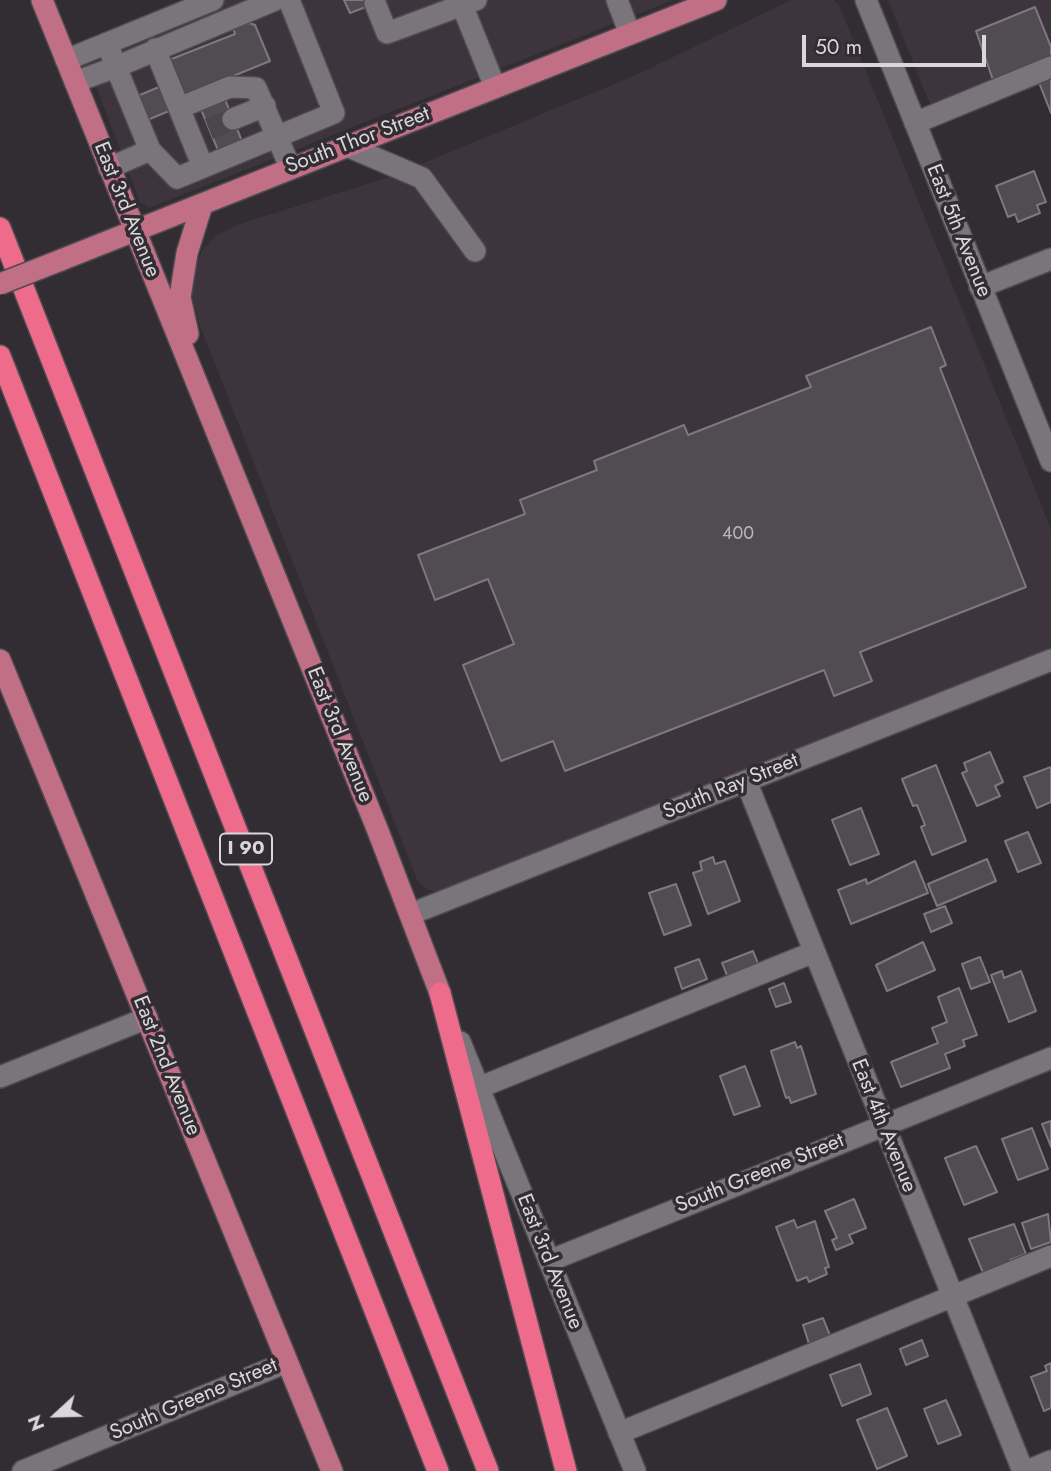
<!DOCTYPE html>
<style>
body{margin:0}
#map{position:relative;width:1051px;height:1471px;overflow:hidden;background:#322d32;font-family:Jost,sans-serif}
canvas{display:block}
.north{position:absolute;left:21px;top:1380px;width:70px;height:70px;-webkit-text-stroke:5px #322d32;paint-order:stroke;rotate:248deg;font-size:19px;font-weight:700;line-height:28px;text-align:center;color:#dad7da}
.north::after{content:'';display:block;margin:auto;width:24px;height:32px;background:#dad7da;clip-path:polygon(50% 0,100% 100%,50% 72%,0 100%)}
.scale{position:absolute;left:802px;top:35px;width:184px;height:32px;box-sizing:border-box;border:4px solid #dad7da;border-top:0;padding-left:9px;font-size:21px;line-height:24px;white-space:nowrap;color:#dad7da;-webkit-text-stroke:5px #322d32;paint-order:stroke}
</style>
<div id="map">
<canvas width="1051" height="1471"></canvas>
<div class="north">N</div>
<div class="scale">50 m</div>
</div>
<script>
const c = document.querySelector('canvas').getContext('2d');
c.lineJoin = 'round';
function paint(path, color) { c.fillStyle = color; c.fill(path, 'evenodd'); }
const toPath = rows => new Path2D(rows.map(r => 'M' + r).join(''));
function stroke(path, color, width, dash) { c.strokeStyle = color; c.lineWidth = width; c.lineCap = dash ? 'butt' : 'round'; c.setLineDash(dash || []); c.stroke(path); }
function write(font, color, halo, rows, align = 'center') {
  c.font = font + ' Jost,sans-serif'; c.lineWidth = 7; c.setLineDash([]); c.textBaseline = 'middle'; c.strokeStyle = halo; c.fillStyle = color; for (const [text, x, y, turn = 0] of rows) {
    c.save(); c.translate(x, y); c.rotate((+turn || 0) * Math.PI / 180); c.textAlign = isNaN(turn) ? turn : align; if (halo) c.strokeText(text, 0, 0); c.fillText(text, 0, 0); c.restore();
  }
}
paint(toPath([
 [194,0,673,0,149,208,140,202,81,47],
 [791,0,834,0,839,5,1051,529,1051,647,440,892,428,890,418,882,199,323,193,300,192,274,202,251,217,235,240,224,392,176,636,75],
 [888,0,1051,0,1051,77,938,124]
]), '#3d343e');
const building = toPath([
 [344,0,384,0,350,13,344,0],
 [1035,7,1051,47,1051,57,993,80,976,31,1035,7],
 [249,23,255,25,270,61,184,96,169,60,235,34,233,28,249,23],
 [1051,75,1051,113,1038,80,1051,75],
 [159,87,169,111,145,121,135,97,159,87],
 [224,97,244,146,220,155,200,107,224,97],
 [1034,171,1046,202,1037,205,1040,213,1018,222,1015,214,1008,217,996,186,1034,171],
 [931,327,946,365,940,368,1026,587,860,652,872,681,834,696,824,670,565,771,553,741,501,761,463,665,514,644,488,579,435,600,418,555,525,514,520,500,597,470,594,461,684,425,688,435,811,387,806,376,931,327],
 [990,752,1003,782,995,786,1000,796,977,806,962,773,967,771,964,763,990,752],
 [936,765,966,841,932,855,921,827,925,825,917,805,913,806,902,779,936,765],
 [1051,767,1051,802,1037,808,1024,777,1051,767],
 [861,808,879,854,850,865,832,820,861,808],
 [1028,832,1041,863,1018,872,1005,841,1028,832],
 [713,857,715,864,725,861,740,901,708,914,693,873,702,870,700,862,713,857],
 [987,859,996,881,937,906,928,884,987,859],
 [915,861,928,893,851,924,838,890,866,879,867,884,915,861],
 [676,884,691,925,664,935,649,893,676,884],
 [945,906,952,923,931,932,924,914,945,906],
 [923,942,935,970,887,991,876,965,923,942],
 [753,951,759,966,728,978,722,963,753,951],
 [980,957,990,982,971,989,962,964,980,957],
 [699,959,707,979,682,989,675,968,699,959],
 [1002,971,1004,978,1021,971,1036,1011,1009,1022,991,975,1002,971],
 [784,983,791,1002,776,1007,769,989,784,983],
 [959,988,977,1035,963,1040,965,1046,945,1054,950,1068,901,1087,891,1062,938,1043,932,1028,947,1022,938,997,959,988],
 [795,1042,797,1048,801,1046,816,1094,791,1103,789,1097,786,1098,771,1051,795,1042],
 [745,1066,760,1106,734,1115,720,1076,745,1066],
 [1051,1121,1051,1147,1042,1124,1051,1121],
 [1032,1128,1048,1169,1018,1180,1002,1139,1032,1128],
 [976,1146,997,1192,964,1205,945,1158,976,1146],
 [854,1199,866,1228,849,1235,853,1243,836,1250,832,1240,837,1238,825,1211,854,1199],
 [1048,1214,1051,1242,1031,1249,1022,1223,1048,1214],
 [794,1220,797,1228,815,1221,829,1267,825,1268,827,1274,809,1282,807,1277,797,1281,776,1227,794,1220],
 [1014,1224,1026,1254,1010,1260,1011,1264,984,1275,969,1239,1014,1224],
 [823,1318,831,1338,810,1347,803,1325,823,1318],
 [922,1340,928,1356,906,1365,900,1349,922,1340],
 [1051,1363,1051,1408,1044,1411,1031,1377,1047,1371,1045,1366,1051,1363],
 [860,1364,871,1394,842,1406,830,1375,860,1364],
 [946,1400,961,1435,938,1444,924,1409,946,1400],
 [887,1408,907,1456,877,1469,857,1420,887,1408]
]);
paint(building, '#514c52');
stroke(building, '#7e787f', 2);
stroke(toPath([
 [209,129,233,119]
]), '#4b464b', 21, [21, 10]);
const minor = toPath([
 [460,0,495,87],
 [617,0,630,34],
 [866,0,1051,461],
 [375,3,387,33,476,0],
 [107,43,116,67,275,0],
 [155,49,203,167],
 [66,60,213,0],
 [75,82,116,67,150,150,109,168],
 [179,108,230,87,256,88,290,167],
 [233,119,265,106],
 [915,123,1051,67],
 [347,146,422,178,475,251],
 [150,150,177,178,334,113,289,0],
 [980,287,1051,259],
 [746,781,1023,1471],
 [411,914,1051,660],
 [460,1042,635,1471],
 [0,1077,147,1018],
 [478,1088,814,952],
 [549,1261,1051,1058],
 [619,1433,1051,1256],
 [23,1471,287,1362],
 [1027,1471,1051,1461]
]);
const major = toPath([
 [42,0,378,831,440,993],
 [61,260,716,0],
 [188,334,180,297,187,253,202,205],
 [0,660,332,1471]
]);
const highway = toPath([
 [0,228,488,1471],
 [0,356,438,1471],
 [440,993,566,1471]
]);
stroke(minor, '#4f4b50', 24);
stroke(major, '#4f4b50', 24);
stroke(highway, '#4f4b50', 24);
stroke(minor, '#7a757b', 21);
stroke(major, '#c06f85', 21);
stroke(highway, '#ee6b8c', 21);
const majorBridge = toPath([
 [0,284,61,260]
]);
stroke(majorBridge, '#4f4b50', 24, []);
stroke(majorBridge, '#c06f85', 21);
write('18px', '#b8b4b8', null, [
 ["400",738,535]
]);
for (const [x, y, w] of [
 [246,849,52]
]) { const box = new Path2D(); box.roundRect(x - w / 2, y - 15.5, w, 31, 5); c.fillStyle = '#322d32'; c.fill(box); stroke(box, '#dad7da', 2); }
write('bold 19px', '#dad7da', null, [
 ["I 90",246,849]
]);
write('21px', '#dad7da', '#322d32', [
 ["South Thor Street",358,141,-21],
 ["East 3rd Avenue",126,210,68],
 ["East 5th Avenue",958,231,68],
 ["East 3rd Avenue",339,735,68],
 ["South Ray Street",731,787,-22],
 ["East 2nd Avenue",166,1066,68],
 ["East 4th Avenue",883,1126,68],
 ["South Greene Street",760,1174,-22],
 ["East 3rd Avenue",549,1262,68],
 ["South Greene Street",194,1400,-23]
]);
</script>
